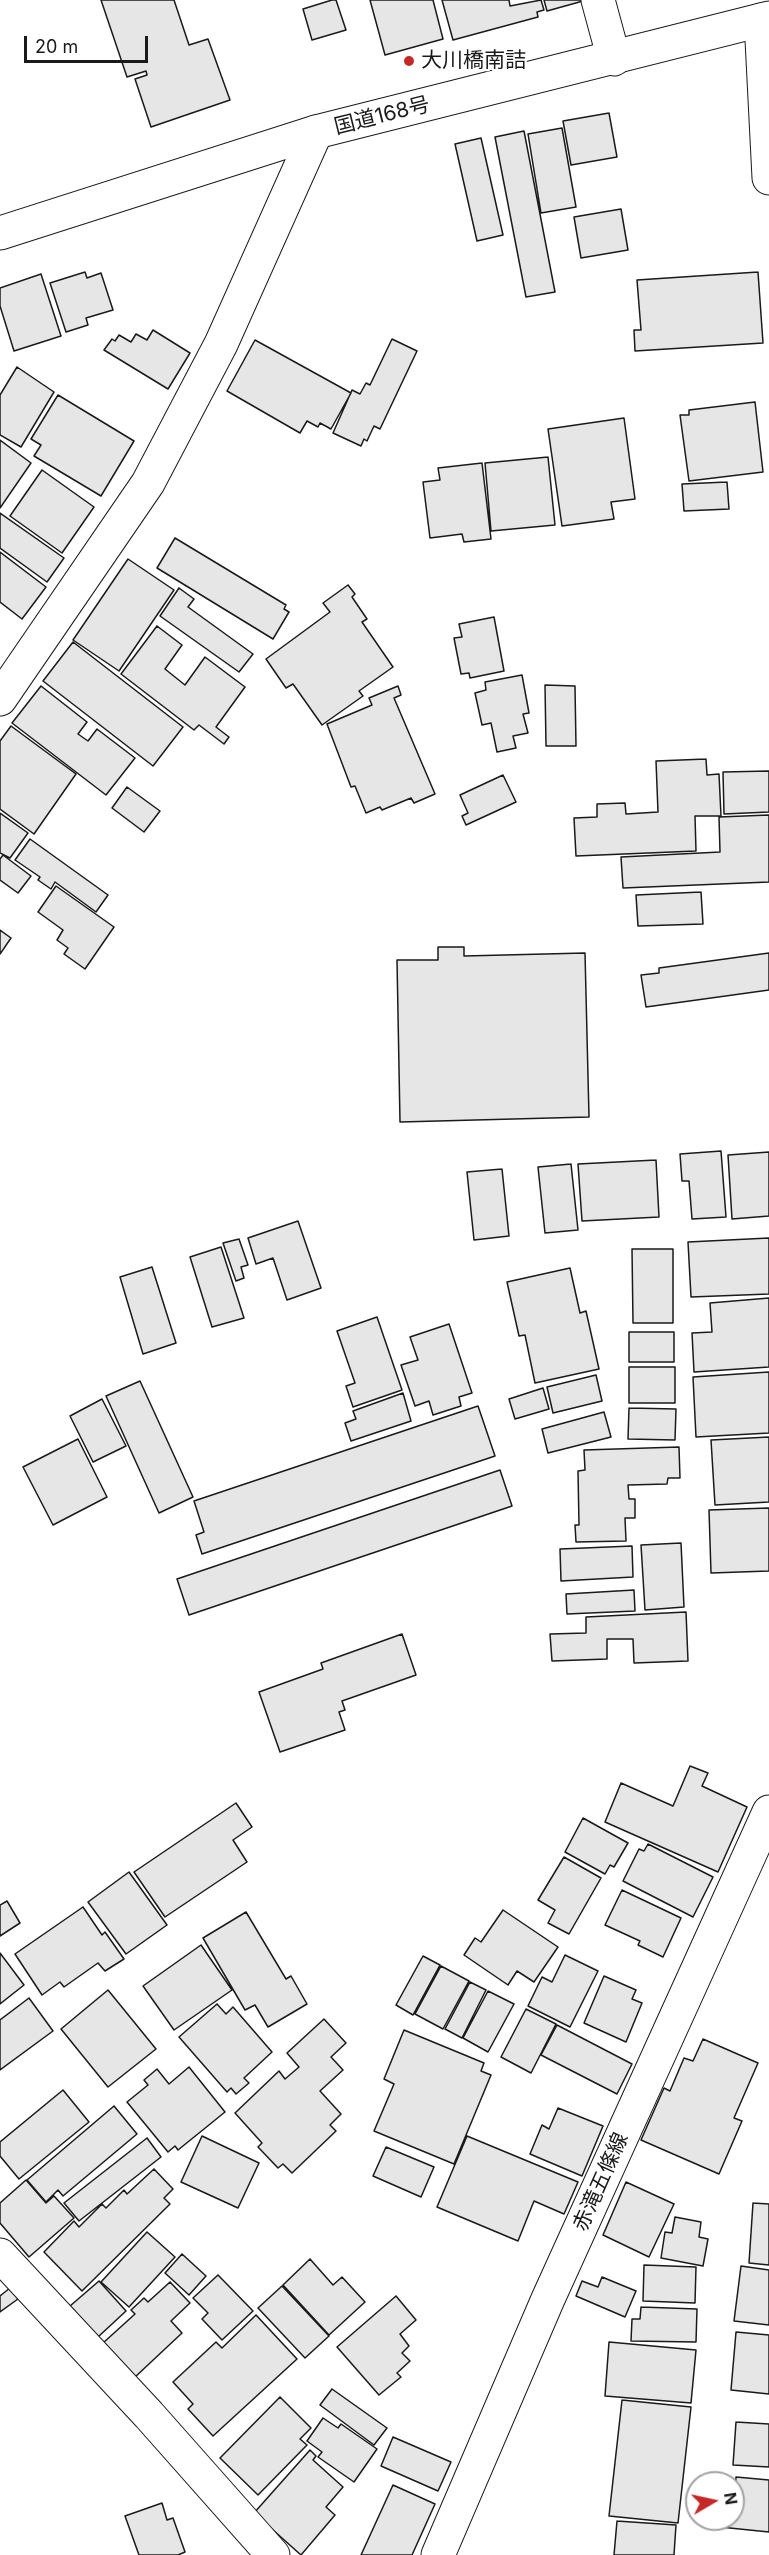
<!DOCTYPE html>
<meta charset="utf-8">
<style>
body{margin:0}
#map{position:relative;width:769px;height:2555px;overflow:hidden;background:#fff;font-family:Inter,sans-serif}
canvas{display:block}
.north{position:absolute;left:685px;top:2471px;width:60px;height:60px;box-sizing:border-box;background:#fff;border:2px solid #a3a3a3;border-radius:50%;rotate:81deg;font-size:16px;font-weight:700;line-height:24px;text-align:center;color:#1a1a1a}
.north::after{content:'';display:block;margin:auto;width:21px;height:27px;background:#c62828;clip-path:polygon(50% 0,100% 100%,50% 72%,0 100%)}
.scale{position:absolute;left:24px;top:36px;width:124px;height:27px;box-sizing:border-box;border:3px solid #1a1a1a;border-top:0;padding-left:8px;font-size:18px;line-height:21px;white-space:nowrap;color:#1a1a1a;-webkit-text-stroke:4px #fff;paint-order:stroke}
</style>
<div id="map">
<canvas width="769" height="2555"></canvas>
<div class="north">N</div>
<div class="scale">20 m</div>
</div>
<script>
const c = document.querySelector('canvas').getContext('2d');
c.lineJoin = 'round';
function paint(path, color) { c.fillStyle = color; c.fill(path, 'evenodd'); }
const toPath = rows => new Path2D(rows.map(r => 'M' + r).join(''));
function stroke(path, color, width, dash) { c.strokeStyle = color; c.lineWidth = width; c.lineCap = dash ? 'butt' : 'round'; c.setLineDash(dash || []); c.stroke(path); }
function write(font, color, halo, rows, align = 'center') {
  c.font = font + ' Inter,"Noto Sans JP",sans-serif'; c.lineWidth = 4.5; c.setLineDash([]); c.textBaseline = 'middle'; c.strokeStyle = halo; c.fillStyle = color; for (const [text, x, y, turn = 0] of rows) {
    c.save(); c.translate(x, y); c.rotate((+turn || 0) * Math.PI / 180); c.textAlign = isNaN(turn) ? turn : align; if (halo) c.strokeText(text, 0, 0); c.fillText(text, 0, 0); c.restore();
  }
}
const building = toPath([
 [101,0,174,0,189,45,208,39,230,100,151,127,135,79,147,75,146,71,127,77,101,0],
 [332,0,336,0,346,30,312,40,303,9,332,0],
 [370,0,433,0,443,39,385,55,370,0],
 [442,0,509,0,510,6,541,0,544,10,537,12,538,17,453,40,442,0],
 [544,0,583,0,583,1,547,11,544,0],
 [609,113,617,157,571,165,563,121,609,113],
 [562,128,576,207,541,213,528,134,562,128],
 [524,131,555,292,526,297,495,137,524,131],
 [481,138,503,235,477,241,455,144,481,138],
 [621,209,628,250,581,258,574,217,621,209],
 [85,272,87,278,101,273,113,310,86,318,88,325,66,332,50,283,85,272],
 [758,272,763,343,635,351,634,330,641,330,637,280,758,272],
 [41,274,61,336,14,351,0,306,0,288,41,274],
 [153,330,190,353,168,389,104,350,112,339,115,341,119,335,131,342,136,334,147,340,153,330],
 [392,339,417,351,380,429,374,426,367,441,364,439,361,446,333,433,352,390,360,394,366,383,370,385,392,339],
 [255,340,351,393,331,429,320,423,318,427,307,421,300,433,227,391,255,340],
 [17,367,54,392,21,447,0,435,0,395,17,367],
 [58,395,134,441,101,496,34,456,41,445,31,439,58,395],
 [755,402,763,472,689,481,680,415,689,415,689,410,755,402],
 [624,418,635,499,611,502,614,519,562,526,548,429,624,418],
 [0,440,31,463,0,508,0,440],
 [548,457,555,525,491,531,485,463,548,457],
 [482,463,491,539,464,542,462,534,430,538,423,482,440,480,438,468,482,463],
 [42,470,94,507,62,553,10,516,42,470],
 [727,482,729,509,684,511,682,484,727,482],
 [0,513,64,558,47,582,0,548,0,513],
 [175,538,286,605,284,609,289,612,273,639,157,568,175,538],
 [0,552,46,587,22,619,0,602,0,552],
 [128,559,174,590,119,671,73,640,128,559],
 [348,585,355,594,352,597,367,619,362,622,393,667,359,691,363,696,322,725,293,684,286,688,266,659,330,612,323,603,348,585],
 [179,588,194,599,188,607,253,654,239,672,160,616,179,588],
 [494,617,504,671,470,678,469,673,461,674,454,638,462,637,459,624,494,617],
 [157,626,182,645,165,669,185,685,205,657,245,687,216,727,229,737,224,744,199,725,194,730,121,674,157,626],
 [73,642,183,727,153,766,43,681,73,642],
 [522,675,529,713,523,714,528,733,513,736,516,748,497,752,491,723,482,725,475,693,486,690,485,682,522,675],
 [545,685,575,686,576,746,546,746,545,685],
 [41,686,87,722,78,734,88,741,97,729,135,758,106,795,12,723,41,686],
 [398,686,401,695,394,698,435,794,414,803,411,798,382,810,380,807,366,813,355,786,351,787,327,724,372,705,369,698,398,686],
 [11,726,76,774,34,834,0,809,0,741,11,726],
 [706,759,707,775,719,774,721,816,695,816,696,851,576,856,574,818,597,817,597,804,625,803,626,814,658,812,656,761,706,759],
 [769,771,769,812,724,814,723,772,769,771],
 [503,775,516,802,466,825,462,816,468,813,460,795,503,775],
 [127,787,160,811,144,832,112,808,127,787],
 [0,813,28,833,10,858,0,853,0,813],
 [769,815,769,882,623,888,621,857,720,852,719,817,769,815],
 [30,839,108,895,96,912,55,882,51,889,38,880,40,877,15,860,30,839],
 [3,855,31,876,18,893,0,880,0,859,3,855],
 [56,886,114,927,85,969,64,954,68,948,57,940,63,930,38,912,56,886],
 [701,892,703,924,638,926,636,895,701,892],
 [0,930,11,938,0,954,0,930],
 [438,947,464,947,464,956,585,953,589,1117,400,1122,397,960,438,960,438,947],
 [769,953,769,990,646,1007,641,975,659,973,659,968,769,953],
 [721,1151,726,1217,692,1219,689,1181,682,1181,680,1154,721,1151],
 [769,1152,769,1216,732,1219,728,1155,769,1152],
 [656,1160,659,1217,582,1221,578,1164,656,1160],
 [571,1164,578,1230,545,1233,538,1167,571,1164],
 [502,1169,509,1236,474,1240,467,1172,502,1169],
 [298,1221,321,1288,287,1300,273,1258,256,1264,248,1238,298,1221],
 [769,1238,769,1294,691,1297,688,1242,769,1238],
 [239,1239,248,1265,241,1267,244,1278,236,1281,223,1243,239,1239],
 [221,1247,244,1318,212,1327,190,1257,221,1247],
 [632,1249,673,1249,673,1323,633,1323,632,1249],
 [152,1267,176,1343,143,1354,120,1277,152,1267],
 [570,1268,580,1313,586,1311,599,1369,535,1383,525,1335,519,1336,507,1282,570,1268],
 [769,1298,769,1367,694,1372,692,1333,712,1332,710,1303,769,1298],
 [377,1317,402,1390,353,1407,346,1386,355,1383,337,1331,377,1317],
 [449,1324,472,1393,459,1397,461,1406,433,1415,429,1401,415,1406,401,1365,418,1360,410,1337,449,1324],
 [629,1332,674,1332,674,1362,629,1362,629,1332],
 [629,1367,675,1367,675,1403,629,1403,629,1367],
 [769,1372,769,1433,696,1437,693,1377,769,1372],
 [596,1375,602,1401,553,1413,547,1387,596,1375],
 [140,1381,193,1497,159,1513,106,1396,140,1381],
 [543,1388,549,1409,515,1419,509,1399,543,1388],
 [403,1393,411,1421,351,1441,345,1423,356,1419,353,1411,403,1393],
 [102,1399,126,1446,93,1462,70,1416,102,1399],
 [478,1406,495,1456,202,1554,196,1535,204,1532,194,1501,478,1406],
 [629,1408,676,1409,675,1440,628,1439,629,1408],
 [604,1412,611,1437,548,1453,542,1429,604,1412],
 [769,1437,769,1502,715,1505,711,1440,769,1437],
 [78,1439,107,1497,53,1525,23,1467,78,1439],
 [679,1447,680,1478,668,1478,667,1484,628,1485,629,1499,635,1499,635,1518,625,1518,626,1541,576,1542,575,1525,579,1525,578,1471,585,1470,584,1450,679,1447],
 [500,1470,512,1506,189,1615,177,1579,500,1470],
 [769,1508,769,1571,711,1573,709,1510,769,1508],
 [681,1543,684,1607,645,1610,641,1545,681,1543],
 [632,1546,633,1577,561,1581,560,1549,632,1546],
 [634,1590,635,1611,567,1614,566,1594,634,1590],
 [686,1612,688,1661,634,1663,633,1639,607,1639,607,1659,552,1661,550,1634,586,1633,586,1617,686,1612],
 [402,1634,416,1675,342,1701,345,1710,339,1712,345,1730,280,1752,259,1692,323,1669,321,1663,402,1634],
 [690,1766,708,1773,702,1786,747,1807,718,1872,605,1822,621,1783,673,1806,690,1766],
 [236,1803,252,1827,233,1840,247,1862,165,1917,134,1872,236,1803],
 [583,1818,628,1843,614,1867,610,1865,605,1874,565,1852,583,1818],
 [648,1844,713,1877,693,1917,623,1881,639,1849,644,1851,648,1844],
 [564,1857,601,1878,569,1934,548,1923,555,1910,538,1900,564,1857],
 [129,1872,167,1925,126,1954,88,1902,129,1872],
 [622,1890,681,1918,663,1957,638,1945,640,1941,605,1925,622,1890],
 [7,1901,20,1923,0,1936,0,1905,7,1901],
 [83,1907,102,1935,105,1932,124,1959,105,1971,98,1963,64,1987,60,1982,42,1995,15,1954,83,1907],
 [503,1910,558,1947,534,1982,517,1971,508,1985,464,1955,475,1938,481,1942,503,1910],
 [246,1912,286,1979,291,1976,307,2004,268,2027,255,2005,245,2010,203,1938,246,1912],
 [201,1945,232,1990,174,2030,143,1986,201,1945],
 [0,1953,24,1985,0,2004,0,1953],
 [565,1955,598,1971,570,2027,528,2006,542,1977,552,1982,565,1955],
 [423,1956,440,1965,413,2015,396,2005,423,1956],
 [441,1966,469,1981,443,2029,415,2014,441,1966],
 [604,1976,636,1990,632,1999,642,2003,626,2042,584,2023,604,1976],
 [470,1982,486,1990,462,2038,445,2029,470,1982],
 [108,1990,156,2049,108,2087,61,2029,108,1990],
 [488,1991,514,2004,488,2052,463,2038,488,1991],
 [29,1998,53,2031,0,2070,0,2020,29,1998],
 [217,2004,226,2014,233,2007,272,2052,244,2078,249,2083,236,2094,231,2088,227,2092,179,2037,217,2004],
 [526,2009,556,2024,531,2073,501,2057,526,2009],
 [324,2019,346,2043,331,2057,343,2070,320,2091,341,2114,330,2125,336,2131,292,2173,283,2164,278,2168,258,2147,262,2143,235,2113,279,2071,285,2079,299,2067,287,2053,324,2019],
 [557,2025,632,2064,617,2094,541,2055,557,2025],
 [404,2030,484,2063,481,2071,491,2075,454,2164,374,2131,394,2084,384,2079,404,2030],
 [703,2039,758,2063,734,2118,742,2121,719,2174,641,2140,664,2088,670,2091,684,2058,693,2061,703,2039],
 [189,2067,225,2112,178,2150,175,2146,168,2152,127,2102,148,2085,144,2080,157,2069,169,2084,189,2067],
 [63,2090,89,2122,19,2179,0,2156,0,2142,63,2090],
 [114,2106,137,2134,63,2196,58,2190,46,2202,27,2180,114,2106],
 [558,2108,603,2126,582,2176,530,2154,542,2125,549,2129,558,2108],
 [202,2136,259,2163,238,2208,181,2182,202,2136],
 [467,2136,578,2182,564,2214,534,2201,518,2241,437,2207,467,2136],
 [147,2138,161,2157,79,2221,64,2203,147,2138],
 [386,2147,434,2167,421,2197,373,2176,386,2147],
 [154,2169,173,2189,164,2198,170,2204,82,2291,44,2252,74,2221,79,2227,102,2204,106,2208,124,2190,127,2194,154,2169],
 [26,2180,46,2203,54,2196,74,2218,29,2257,0,2223,0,2203,26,2180],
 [626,2182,674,2204,649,2257,603,2235,626,2182],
 [753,2203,769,2204,769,2265,749,2263,753,2203],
 [675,2217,701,2222,699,2237,708,2239,703,2266,661,2258,665,2232,672,2233,675,2217],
 [147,2232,175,2257,129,2307,101,2282,147,2232],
 [182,2254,206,2276,189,2295,165,2273,182,2254],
 [310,2259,333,2285,342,2277,365,2302,329,2335,283,2285,310,2259],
 [644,2265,696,2267,695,2303,643,2301,644,2265],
 [741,2266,769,2270,769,2325,734,2321,741,2266],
 [218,2275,253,2311,222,2340,202,2319,208,2313,193,2298,218,2275],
 [602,2277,636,2291,625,2317,576,2296,582,2281,598,2287,602,2277],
 [99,2281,126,2311,98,2337,70,2306,99,2281],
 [170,2282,190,2303,171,2321,182,2333,134,2378,103,2343,135,2314,131,2310,144,2298,148,2302,170,2282],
 [282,2286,329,2336,305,2358,258,2308,282,2286],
 [10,2288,18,2299,0,2312,0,2296,10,2288],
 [396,2296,416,2320,400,2334,409,2346,402,2353,410,2361,397,2373,401,2377,379,2395,337,2347,396,2296],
 [641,2307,697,2309,696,2342,631,2341,632,2319,640,2319,641,2307],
 [256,2315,297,2359,213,2436,188,2409,193,2404,173,2382,216,2342,222,2348,256,2315],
 [736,2332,769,2335,769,2394,731,2390,736,2332],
 [609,2342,696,2350,691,2403,605,2396,609,2342],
 [332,2389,387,2428,374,2445,320,2405,332,2389],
 [280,2397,311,2428,300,2439,307,2445,258,2495,220,2458,280,2397],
 [622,2400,691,2407,678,2523,609,2516,622,2400],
 [323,2418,338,2428,341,2424,377,2449,354,2482,318,2457,322,2452,307,2441,323,2418],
 [736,2422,769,2424,769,2467,733,2465,736,2422],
 [393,2437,451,2462,438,2491,381,2466,393,2437],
 [310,2450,316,2456,313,2460,343,2487,326,2507,335,2515,301,2555,254,2513,310,2450],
 [736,2477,769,2480,769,2532,720,2527,721,2519,733,2519,736,2477],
 [393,2485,435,2504,412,2555,361,2555,393,2485],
 [162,2503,167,2520,173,2518,185,2552,178,2555,139,2555,125,2516,162,2503],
 [617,2521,676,2525,674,2555,614,2555,617,2521]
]);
paint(building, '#e6e6e6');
stroke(building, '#1a1a1a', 1.5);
const street = toPath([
 [598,0,614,59],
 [0,2255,149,2415,273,2555]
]);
const secondary = toPath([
 [761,20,769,178],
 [0,699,148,483,221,344,316,132],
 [438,2555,548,2299,769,1812]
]);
const highway = toPath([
 [0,233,316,132,769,18]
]);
stroke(street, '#1a1a1a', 35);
stroke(secondary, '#1a1a1a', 35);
stroke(highway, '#1a1a1a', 35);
stroke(street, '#fff', 33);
stroke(secondary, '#fff', 33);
stroke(highway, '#fff', 33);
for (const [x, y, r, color] of [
 [409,61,6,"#c62828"]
]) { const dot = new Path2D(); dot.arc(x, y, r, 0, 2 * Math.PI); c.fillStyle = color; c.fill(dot); stroke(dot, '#fff', 2); }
write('21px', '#1a1a1a', '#fff', [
 ["大川橋南詰",421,61]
], 'left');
write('21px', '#1a1a1a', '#fff', [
 ["国道168号",382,116,-14],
 ["赤滝五條線",601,2182,-66]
]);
</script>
